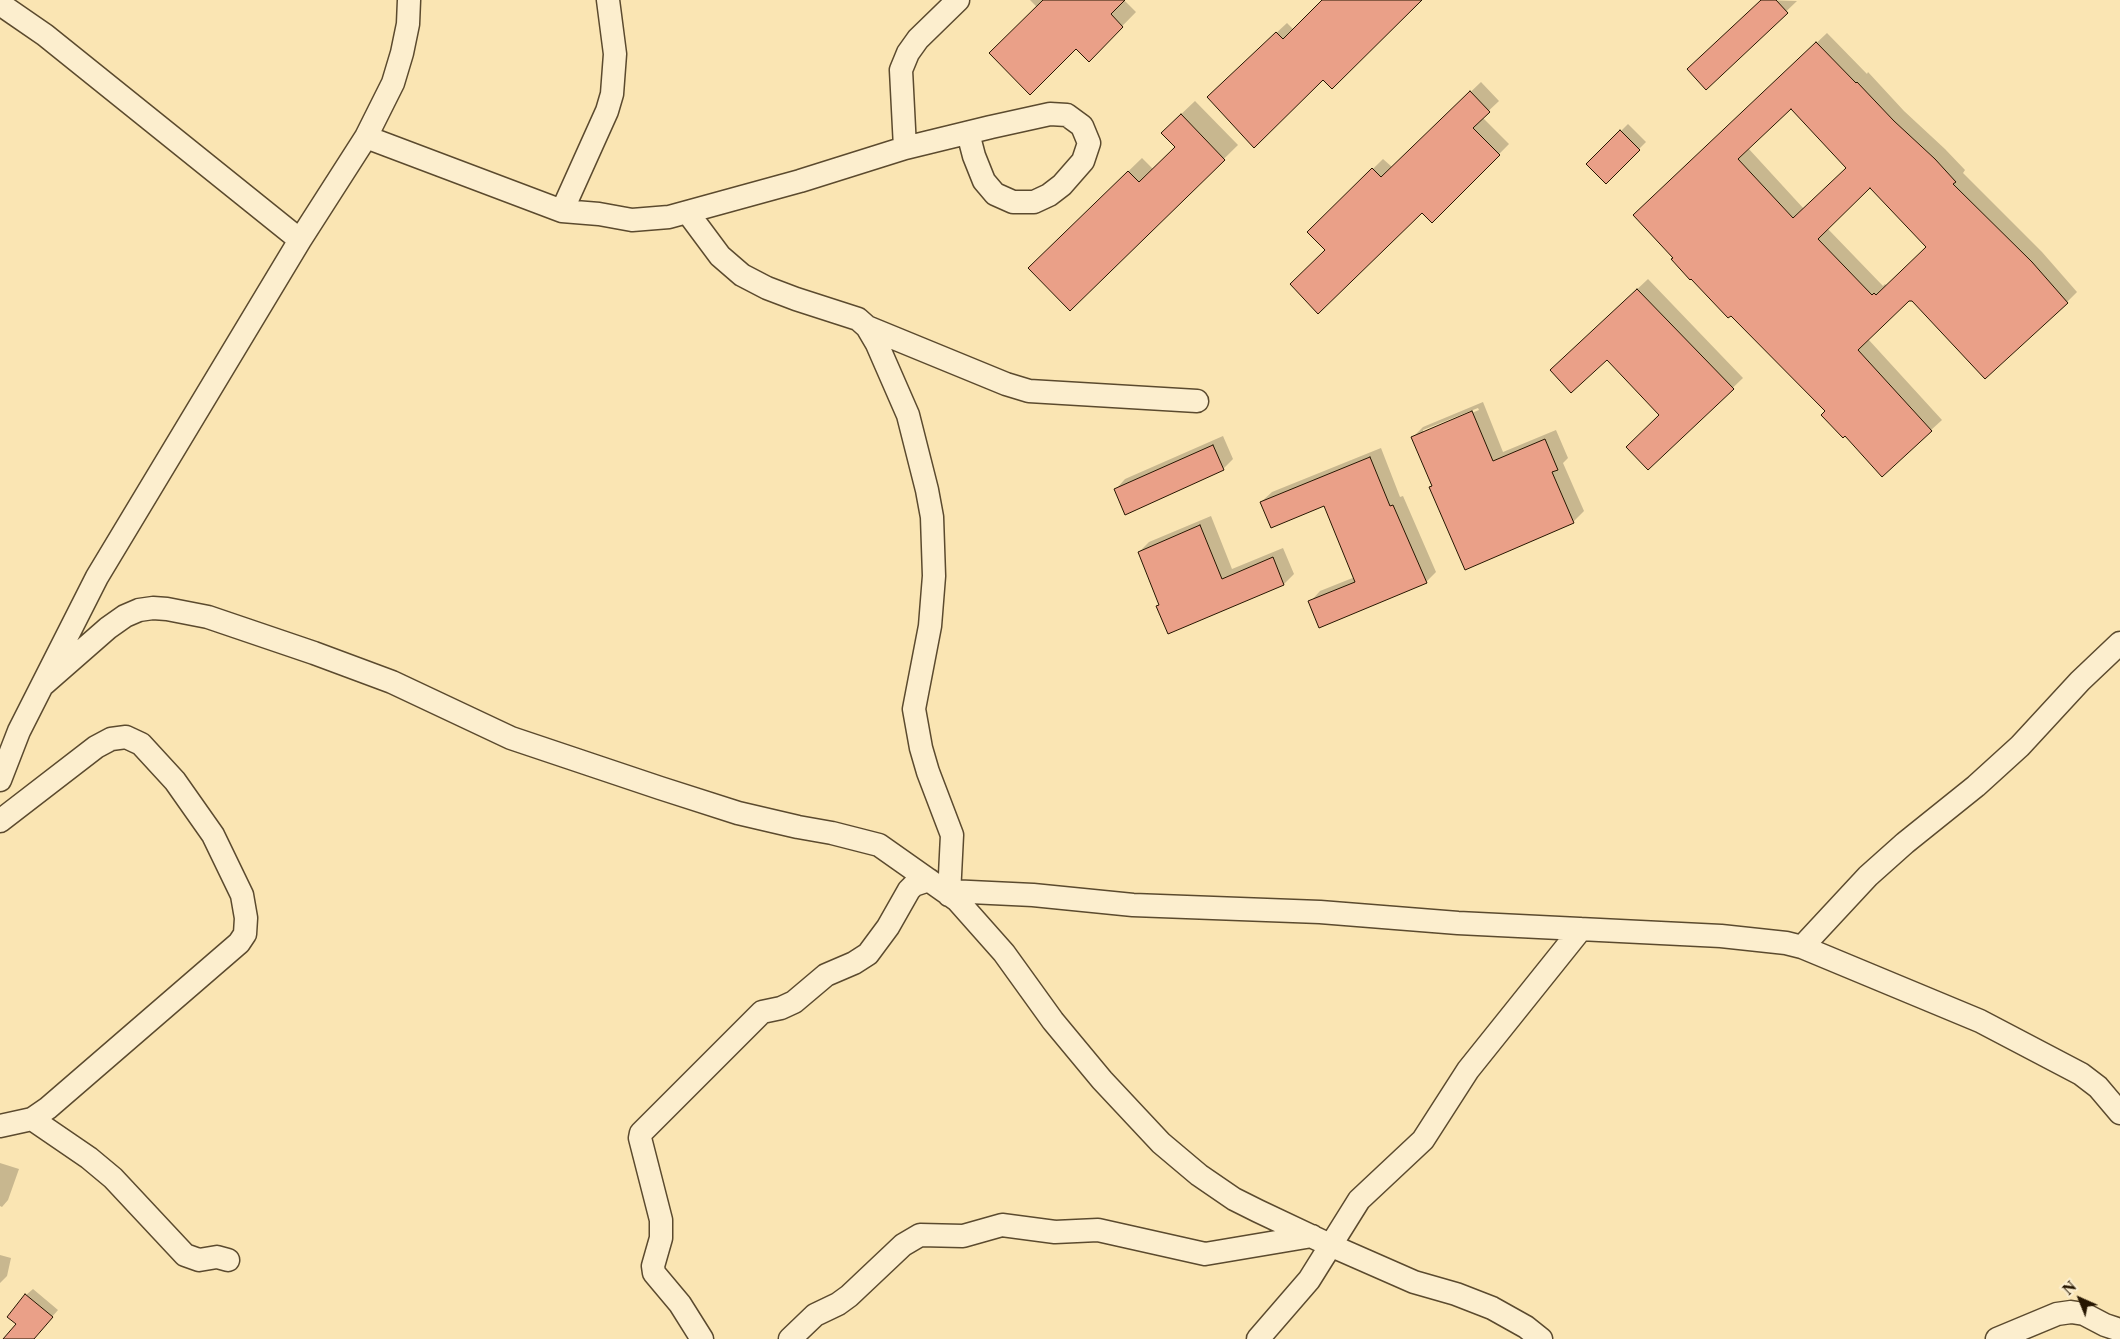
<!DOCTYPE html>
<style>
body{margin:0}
#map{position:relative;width:2120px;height:1339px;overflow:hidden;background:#fae5b3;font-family:"Libre Caslon Text",serif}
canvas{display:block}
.north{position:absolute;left:2055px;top:1274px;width:50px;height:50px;-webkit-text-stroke:4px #fceece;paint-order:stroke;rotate:316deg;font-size:14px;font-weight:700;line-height:20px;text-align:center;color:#261601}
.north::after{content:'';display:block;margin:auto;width:18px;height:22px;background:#261601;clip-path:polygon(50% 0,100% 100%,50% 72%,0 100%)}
</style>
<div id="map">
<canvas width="2120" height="1339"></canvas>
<div class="north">N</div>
</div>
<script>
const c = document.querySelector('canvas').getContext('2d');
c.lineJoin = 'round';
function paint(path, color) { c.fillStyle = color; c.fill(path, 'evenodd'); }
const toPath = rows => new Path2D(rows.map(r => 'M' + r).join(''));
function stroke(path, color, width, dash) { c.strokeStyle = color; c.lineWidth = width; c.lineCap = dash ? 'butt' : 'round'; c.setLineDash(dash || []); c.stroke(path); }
paint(toPath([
 [1030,0,1124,0,1136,12,1089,60],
 [1324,0,1420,0,1323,79,1218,87,1287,23,1294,30],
 [1762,0,1797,1,1706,88],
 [1827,33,1867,74,1868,72,1904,111,1945,149,1965,170,1963,173,2042,252,2077,292,2067,302,1908,300,1868,339,1942,420,1882,475,1827,411,1674,258,1645,205],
 [1791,107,1848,168,1804,209,1748,148],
 [1870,186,1927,247,1887,286,1885,284,1883,286,1827,228],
 [1481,82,1499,101,1482,117,1509,144,1432,222,1422,212,1327,250,1309,232,1383,159,1392,167],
 [1195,101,1238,145,1070,310,1043,254,1142,158,1153,169,1176,147,1176,119],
 [1628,124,1646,142,1606,182,1588,164],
 [1648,279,1743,378,1648,469,1661,415,1607,358,1562,360],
 [1483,402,1503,452,1556,430,1568,458,1563,463,1584,511,1573,522,1433,486,1413,437,1423,427],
 [1478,408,1479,410,1423,433,1423,430],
 [1223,436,1233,459,1223,469,1115,490,1125,479],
 [1381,448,1400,497,1403,496,1436,572,1426,582,1310,602,1320,591,1355,577,1325,505,1261,502,1272,492],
 [1211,516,1232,569,1283,548,1294,574,1284,584,1168,632,1158,606,1160,604,1139,552,1149,542],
 [0,1163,19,1169,8,1200,2,1207,0,1206],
 [0,1255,11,1258,7,1276,0,1283],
 [33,1289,58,1310,33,1339,4,1339,17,1324,26,1295]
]), '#0003');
const building = toPath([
 [1043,0,1125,0,1111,14,1123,27,1089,62,1076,49,1030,95,989,53,1043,0],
 [1322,0,1422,0,1332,89,1323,80,1254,148,1207,97,1276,32,1283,39,1322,0],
 [1761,0,1776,0,1788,13,1706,90,1687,69,1761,0],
 [1816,42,1856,83,1857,82,1894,121,1935,159,1956,182,1953,184,2032,262,2068,303,1985,379,1912,301,1909,301,1858,350,1932,431,1882,477,1845,436,1843,438,1821,415,1825,411,1731,316,1728,318,1691,279,1690,280,1671,259,1673,258,1633,215,1816,42],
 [1791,109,1846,168,1793,218,1738,159,1791,109],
 [1870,188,1926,247,1876,295,1874,293,1872,295,1818,239,1870,188],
 [1470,91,1490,112,1473,128,1500,155,1432,223,1422,213,1318,314,1290,284,1325,250,1307,232,1372,168,1381,177,1470,91],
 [1181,114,1225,160,1070,311,1028,268,1128,171,1139,182,1175,147,1161,133,1181,114],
 [1620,130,1640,150,1606,184,1586,164,1620,130],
 [1637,289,1734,389,1648,470,1626,447,1659,415,1607,360,1571,393,1550,370,1637,289],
 [1472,411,1493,461,1545,439,1558,470,1552,472,1574,523,1465,570,1429,487,1432,486,1411,437,1472,411],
 [1213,445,1224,470,1125,515,1114,489,1213,445],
 [1370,457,1390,506,1393,505,1427,583,1319,628,1308,601,1355,582,1324,506,1271,528,1260,502,1370,457],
 [1200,525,1222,579,1273,557,1284,585,1168,634,1156,606,1159,605,1138,552,1200,525],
 [25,1294,53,1317,34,1339,3,1339,16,1324,7,1317,25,1294]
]);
paint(building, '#eaa088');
stroke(building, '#261601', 1);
const minor = toPath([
 [0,4,45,35,300,240],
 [366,137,562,211,599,214,632,220,669,217,800,181,905,148,991,127,1050,114,1067,115,1082,126,1089,143,1083,161,1062,185,1049,195,1034,202,1013,202,995,194,984,181,974,156,968,133],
 [905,148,901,70,908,53,918,39,958,0],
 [562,211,607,111,612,94,615,54,608,0],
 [688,213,720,256,742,275,767,288,796,299,858,319,867,327,877,344,908,415,927,490,932,517,934,576,930,626,914,709,921,748,928,772,952,835,949,895],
 [867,327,1006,384,1029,391,1197,401],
 [44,684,108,628,125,616,139,610,153,608,167,609,208,617,314,653,392,682,511,738,660,788,738,813,798,827,832,833,879,845,957,900,1004,953,1053,1021,1102,1080,1161,1143,1199,1175,1234,1199,1258,1211,1332,1246,1414,1282,1456,1294,1492,1308,1526,1327,1541,1339],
 [0,780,19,731,97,577,300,240,366,137,393,83,402,53,408,24,409,0],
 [0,821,96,747,111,739,126,737,141,744,175,781,213,835,242,895,246,918,245,934,239,943,48,1108,32,1119,0,1126],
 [949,891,1033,895,1133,905,1320,912,1458,923,1721,936,1786,943,1802,947,1980,1021,2081,1074,2098,1087,2120,1113],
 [1802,947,1868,876,1905,843,1976,786,2020,746,2080,681,2120,643],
 [32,1119,89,1158,113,1178,185,1255,199,1260,217,1257,228,1260],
 [702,1339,680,1304,654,1273,653,1266,661,1238,661,1220,640,1138,641,1133,762,1012,781,1008,794,1002,826,975,854,963,868,954,888,927,909,890,914,885,929,880],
 [790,1339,815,1315,838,1304,849,1296,903,1245,920,1235,963,1236,1002,1225,1055,1232,1098,1230,1205,1254,1312,1236],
 [1258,1339,1309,1280,1359,1200,1423,1140,1468,1070,1581,929],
 [1997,1339,2057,1314,2071,1312,2084,1314,2105,1325,2120,1330]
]);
stroke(minor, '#5b4a2e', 25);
stroke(minor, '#fceece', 22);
</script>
